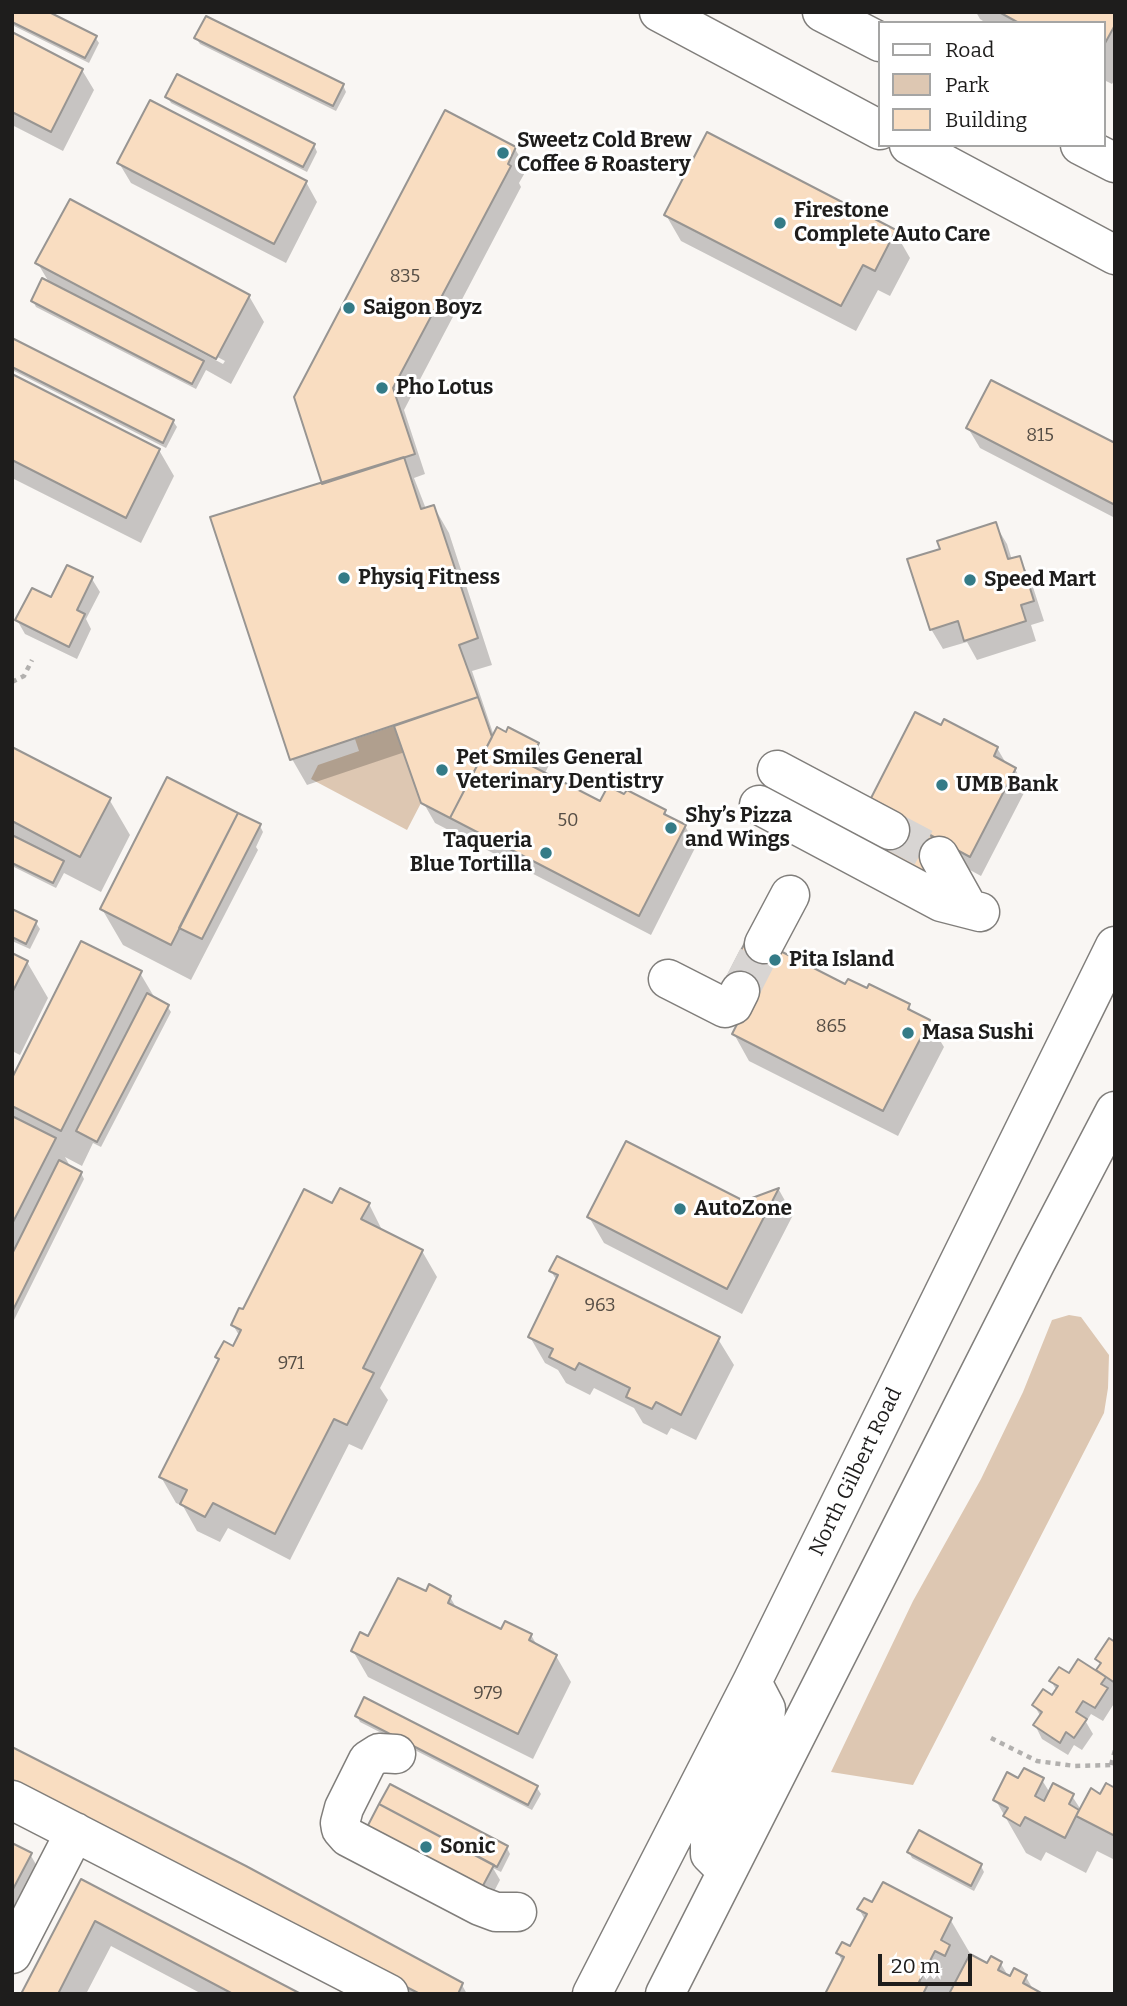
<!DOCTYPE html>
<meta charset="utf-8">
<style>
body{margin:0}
#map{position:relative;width:1127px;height:2006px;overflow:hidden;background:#f9f6f3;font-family:Bitter,serif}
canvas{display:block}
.frame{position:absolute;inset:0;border:14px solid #1e1d1c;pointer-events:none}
.legend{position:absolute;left:878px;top:21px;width:228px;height:126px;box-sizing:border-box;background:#fff;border:2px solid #a5a5a4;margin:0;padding:9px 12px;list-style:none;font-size:21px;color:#1e1d1c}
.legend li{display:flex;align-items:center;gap:14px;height:35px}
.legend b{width:35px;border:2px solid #a5a5a4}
.scale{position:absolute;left:878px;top:1954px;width:94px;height:32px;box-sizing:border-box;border:4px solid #1e1d1c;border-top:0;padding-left:9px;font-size:21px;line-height:24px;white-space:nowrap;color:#1e1d1c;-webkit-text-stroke:5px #fff;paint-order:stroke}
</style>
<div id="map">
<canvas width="1127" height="2006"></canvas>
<div class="frame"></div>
<ul class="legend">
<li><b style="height:9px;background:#fff"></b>Road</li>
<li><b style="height:19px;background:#ddc7b2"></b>Park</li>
<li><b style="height:19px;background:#f9ddc1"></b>Building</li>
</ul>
<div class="scale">20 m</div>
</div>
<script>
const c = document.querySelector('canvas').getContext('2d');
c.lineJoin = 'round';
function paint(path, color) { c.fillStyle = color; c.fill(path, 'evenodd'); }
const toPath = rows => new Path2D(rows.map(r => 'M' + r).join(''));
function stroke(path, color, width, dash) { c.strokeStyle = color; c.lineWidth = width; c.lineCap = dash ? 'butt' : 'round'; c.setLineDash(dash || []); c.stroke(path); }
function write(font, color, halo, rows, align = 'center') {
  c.font = font + ' Bitter,serif'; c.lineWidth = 6; c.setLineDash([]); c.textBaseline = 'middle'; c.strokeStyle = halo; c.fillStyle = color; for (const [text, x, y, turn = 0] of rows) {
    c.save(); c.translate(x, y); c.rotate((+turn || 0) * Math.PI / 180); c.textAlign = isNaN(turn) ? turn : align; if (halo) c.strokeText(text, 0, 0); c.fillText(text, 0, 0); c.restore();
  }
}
paint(toPath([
 [394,726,421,803,407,830,311,779,318,765,359,751,355,739],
 [1069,1315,1081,1317,1109,1355,1108,1388,1104,1413,913,1785,831,1772,913,1601,981,1479,1023,1392,1052,1320]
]), '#ddc7b2');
paint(toPath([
 [12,12,95,37,99,43,89,63,12,25],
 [976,12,1115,12,1115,79,1112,84,1104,80,1104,23,986,23,980,19],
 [12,34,82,70,94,90,63,151,12,125],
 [196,38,343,85,346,92,336,111,200,44],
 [167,96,314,145,317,152,307,172,171,103],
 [515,149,527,169,519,183,521,187,404,410,425,474,414,478,426,509,434,507,449,533,492,665,472,671,494,736,538,745,549,765,544,775,601,804,665,812,669,818,685,826,696,846,651,935,435,823,423,802,405,752,307,785,292,759,324,484],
 [119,163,306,182,317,202,286,263,131,183],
 [666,215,895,232,910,258,890,296,878,290,856,331,681,241],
 [37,262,249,296,264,322,231,384,206,370,196,389,36,307,33,301,50,284],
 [58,272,225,361,223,364,58,276],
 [12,341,173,421,177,427,166,448,12,370],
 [12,376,159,450,174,476,141,543,12,478],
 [968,428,1115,445,1115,518,980,448],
 [995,524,1007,544,1012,560,1019,558,1030,578,1044,621,1031,625,1036,641,977,660,967,642,943,649,931,629],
 [92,579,100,592,86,619,91,629,77,659,25,634,17,620],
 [942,727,997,748,1007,765,1015,769,1026,789,981,876,893,828],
 [12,749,109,799,130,835,101,892,64,873,56,888,12,866],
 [260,826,263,832,256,847,258,850,191,980,123,945,102,909],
 [12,911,36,923,40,929,30,949,12,941],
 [12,955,27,962,48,998,20,1055,12,1051],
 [140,973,156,1000,167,1006,171,1012,101,1147,93,1143,82,1166,65,1157,71,1168,81,1173,84,1179,12,1324,12,1082],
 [846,986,868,990,909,1006,913,1014,928,1021,944,1047,898,1136,749,1061,734,1034],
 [779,1190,793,1215,742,1314,604,1243,589,1217,744,1203],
 [369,1204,383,1232,422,1251,437,1277,380,1388,388,1400,362,1450,349,1444,290,1560,228,1528,220,1542,197,1531,183,1506,176,1503,161,1477,220,1362,217,1357,234,1348,240,1337,233,1325,333,1206],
 [551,1271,718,1339,734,1365,696,1440,671,1428,667,1435,643,1423,634,1408,594,1388,590,1395,566,1383,558,1370,545,1363,530,1337,557,1281],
 [426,1594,450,1597,457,1609,502,1632,531,1635,538,1647,556,1656,571,1682,533,1759,368,1677,353,1651],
 [1115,1645,1115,1702,1103,1721,1091,1714,1086,1722,1093,1734,1082,1750,1074,1745,1068,1755,1042,1739,1035,1725,1041,1717,1034,1705,1053,1698,1057,1691,1051,1681,1069,1676,1101,1675,1098,1670,1101,1666,1097,1659],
 [357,1716,537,1788,541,1794,532,1810,360,1722],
 [1019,1780,1042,1780,1050,1793,1072,1796,1081,1810,1101,1796,1115,1790,1115,1860,1097,1851,1086,1873,1046,1852,1041,1861,1026,1853,995,1799],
 [12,1845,30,1854,42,1875,12,1933],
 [507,1848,510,1854,501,1872,493,1868,500,1880,487,1905,445,1883],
 [909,1852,981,1866,984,1872,974,1891,912,1858],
 [245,1867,462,1985,467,1994,387,1994],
 [81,1882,297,1994,202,1994,111,1946,86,1994,23,1994],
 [873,1904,950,1919,971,1955,987,1966,1001,1964,1010,1979,1026,1977,1034,1991,1039,1994,827,1994,843,1963,838,1953,850,1949,865,1920,859,1909]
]), '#0003');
const building = toPath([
 [12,12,49,12,97,36,85,58,12,22,12,12],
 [999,12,1115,12,1115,25,1104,45,1104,23,1019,23,999,12],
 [206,16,344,84,333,106,194,38,206,16],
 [12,32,83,69,51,132,12,112,12,32],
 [177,74,315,144,303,167,165,97,177,74],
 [150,100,307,181,274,244,117,163,150,100],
 [445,110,516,147,508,164,511,166,393,388,415,454,322,484,294,397,445,110],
 [707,132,896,230,875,271,863,265,841,306,664,215,707,132],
 [70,199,250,295,216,359,35,263,70,199],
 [42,278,204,361,192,384,31,301,42,278],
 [12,338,174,420,163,443,12,367,12,338],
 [12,374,160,449,126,518,12,460,12,374],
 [991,380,1115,443,1115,505,966,428,991,380],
 [404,457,421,509,434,505,478,638,459,645,478,697,290,760,210,517,404,457],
 [996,522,1008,559,1020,556,1034,601,1021,605,1026,621,964,641,958,621,930,630,907,559,940,549,937,541,996,522],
 [67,565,93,577,77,610,85,614,69,647,15,620,32,588,51,597,67,565],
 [478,697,492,737,450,818,421,803,394,726,478,697],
 [915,712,941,725,944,719,998,747,994,756,1016,768,970,857,869,802,915,712],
 [497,727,506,732,508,727,539,743,528,764,600,801,608,786,624,794,627,790,666,810,664,814,686,825,639,916,450,818,497,727],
 [12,747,111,798,80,857,12,821,12,747],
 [167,777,238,813,171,945,100,909,167,777],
 [238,813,261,824,202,939,179,928,238,813],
 [897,817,945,843,922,887,873,861,897,817],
 [12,835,64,861,53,883,12,863,12,835],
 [12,909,37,921,26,944,12,937,12,909],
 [749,935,845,984,848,979,867,988,869,984,910,1004,908,1009,930,1020,883,1111,732,1034,751,997,724,983,749,935],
 [81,941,142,971,61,1131,12,1106,12,1078,81,941],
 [12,953,28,961,12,993,12,953],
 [147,993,169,1005,97,1142,76,1131,147,993],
 [12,1116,56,1138,12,1224,12,1116],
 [626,1141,744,1201,779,1188,727,1289,587,1217,626,1141],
 [59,1160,82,1172,12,1312,12,1254,59,1160],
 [340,1188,370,1203,361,1219,423,1250,363,1368,374,1373,347,1425,334,1419,275,1534,213,1503,205,1517,180,1504,187,1490,159,1477,219,1359,215,1357,224,1341,233,1346,241,1330,231,1325,239,1308,243,1309,304,1189,332,1203,340,1188],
 [557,1256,720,1337,681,1415,656,1402,652,1409,626,1397,630,1388,579,1363,575,1370,549,1357,553,1349,528,1337,558,1275,549,1271,557,1256],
 [398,1578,426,1591,429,1584,451,1596,448,1603,501,1629,505,1621,532,1634,529,1640,557,1655,518,1734,351,1651,360,1632,368,1636,398,1578],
 [1109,1638,1115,1642,1115,1683,1096,1670,1101,1663,1095,1659,1109,1638],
 [1078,1659,1106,1677,1101,1684,1108,1688,1095,1708,1083,1701,1076,1712,1087,1719,1074,1738,1066,1732,1060,1743,1033,1725,1042,1712,1032,1705,1043,1689,1052,1695,1058,1686,1049,1681,1059,1667,1069,1673,1078,1659],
 [364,1697,538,1786,528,1805,355,1716,364,1697],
 [12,1747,246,1866,463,1983,458,1994,420,1994,12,1781,12,1747],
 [1024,1768,1044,1778,1035,1796,1044,1801,1053,1783,1074,1794,1069,1804,1079,1810,1065,1838,1025,1817,1020,1826,1003,1816,1008,1808,993,1800,1007,1772,1018,1778,1024,1768],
 [1106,1783,1115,1788,1115,1836,1076,1816,1091,1788,1100,1794,1106,1783],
 [390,1784,508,1846,497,1867,379,1804,390,1784],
 [379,1804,494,1865,479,1893,364,1833,379,1804],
 [919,1830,982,1864,971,1886,907,1852,919,1830],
 [12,1843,32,1853,12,1891,12,1843],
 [81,1879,301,1994,233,1994,95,1921,58,1994,21,1994,81,1879],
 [883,1882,952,1918,941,1940,950,1945,945,1956,935,1951,919,1982,927,1986,923,1994,825,1994,844,1957,836,1953,842,1942,850,1946,867,1914,857,1909,864,1898,872,1902,883,1882],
 [970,1954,987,1963,991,1956,1002,1962,998,1970,1010,1976,1014,1968,1027,1975,1023,1983,1043,1994,949,1994,970,1954]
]);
paint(building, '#f9ddc1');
stroke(building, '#989592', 2);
stroke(toPath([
 [890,830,939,856],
 [740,991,764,944]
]), '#d8d5d3', 38, [38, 19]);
const minor = toPath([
 [777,770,890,830],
 [759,805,941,902,980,912],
 [939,856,968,908],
 [764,944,790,895],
 [668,979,725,1008,733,1005,740,991],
 [396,1754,379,1753,368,1760,344,1808,340,1823,341,1829,348,1837,480,1906,496,1912,517,1912],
 [12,1800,389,1994],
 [12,1954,75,1832]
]);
const major = toPath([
 [659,12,880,130],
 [822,12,880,42],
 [909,145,1115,255],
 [1080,145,1115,163],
 [727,1871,710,1854,710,1841,717,1820,764,1731,766,1709,752,1682],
 [592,1994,752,1682,1115,946],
 [665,1994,1035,1264,1115,1111]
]);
stroke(minor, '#807e7b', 41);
stroke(major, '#807e7b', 41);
stroke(toPath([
 [12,682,24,676,32,660],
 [991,1738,1037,1761,1075,1766,1115,1765],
 [1111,1765,1115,1750]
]), '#b2b0ae', 4.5, [5, 5]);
stroke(minor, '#fff', 38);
stroke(major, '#fff', 38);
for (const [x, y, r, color] of [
 [503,153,7,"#347b87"],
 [780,223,7,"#347b87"],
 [349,308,7,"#347b87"],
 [382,388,7,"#347b87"],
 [344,578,7,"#347b87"],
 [970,580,7,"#347b87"],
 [442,770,7,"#347b87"],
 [942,785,7,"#347b87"],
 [671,828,7,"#347b87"],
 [546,853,7,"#347b87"],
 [775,960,7,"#347b87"],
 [908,1033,7,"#347b87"],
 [680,1209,7,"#347b87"],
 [426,1847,7,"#347b87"]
]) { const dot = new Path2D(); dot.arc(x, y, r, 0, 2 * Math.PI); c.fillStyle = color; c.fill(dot); stroke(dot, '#fff', 2.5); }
write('18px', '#554d45', null, [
 ["835",405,277],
 ["815",1040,436],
 ["50",568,821],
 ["865",831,1027],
 ["963",600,1306],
 ["971",291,1364],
 ["979",488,1694]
]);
write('bold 21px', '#1e1d1c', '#fff', [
 ["Sweetz Cold Brew",517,141],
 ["Coffee & Roastery",517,165],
 ["Firestone",794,211],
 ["Complete Auto Care",794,235],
 ["Saigon Boyz",363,308],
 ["Pho Lotus",396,388],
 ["Physiq Fitness",358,578],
 ["Speed Mart",984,580],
 ["Pet Smiles General",456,758],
 ["Veterinary Dentistry",456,782],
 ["UMB Bank",956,785],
 ["Shy’s Pizza",685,816],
 ["and Wings",685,840],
 ["Taqueria",532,841,"right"],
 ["Blue Tortilla",532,865,"right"],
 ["Pita Island",789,960],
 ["Masa Sushi",922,1033],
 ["AutoZone",694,1209],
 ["Sonic",440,1847]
], 'left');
write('21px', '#1e1d1c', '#fff', [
 ["North Gilbert Road",856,1472,-64]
]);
</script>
